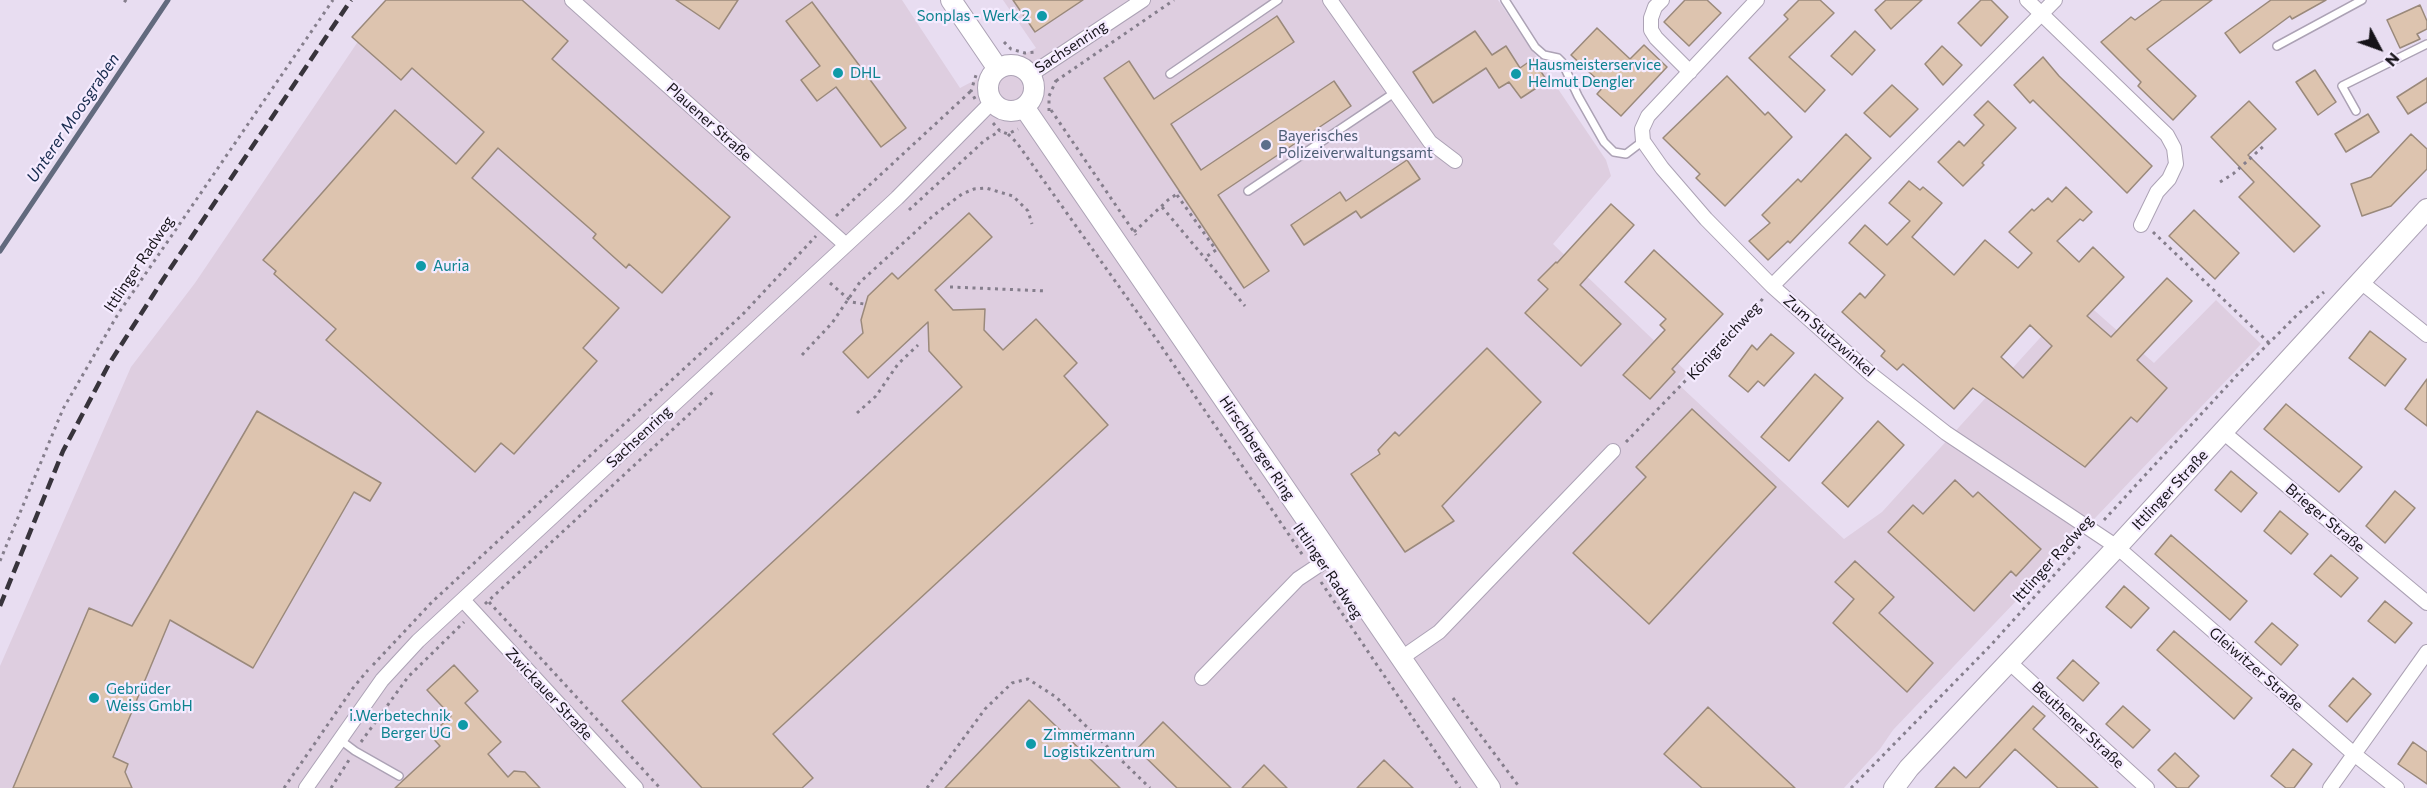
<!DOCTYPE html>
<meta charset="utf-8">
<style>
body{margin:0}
#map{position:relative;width:2427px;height:788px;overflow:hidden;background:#e8ddf1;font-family:Commissioner,sans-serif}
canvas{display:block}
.north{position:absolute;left:2349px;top:18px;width:60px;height:60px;-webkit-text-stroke:4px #f5ebff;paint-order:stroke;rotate:131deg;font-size:16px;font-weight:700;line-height:24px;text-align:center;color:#161319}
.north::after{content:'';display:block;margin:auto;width:21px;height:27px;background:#161319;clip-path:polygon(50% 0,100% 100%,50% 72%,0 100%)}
</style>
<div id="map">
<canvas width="2427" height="788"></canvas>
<div class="north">N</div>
</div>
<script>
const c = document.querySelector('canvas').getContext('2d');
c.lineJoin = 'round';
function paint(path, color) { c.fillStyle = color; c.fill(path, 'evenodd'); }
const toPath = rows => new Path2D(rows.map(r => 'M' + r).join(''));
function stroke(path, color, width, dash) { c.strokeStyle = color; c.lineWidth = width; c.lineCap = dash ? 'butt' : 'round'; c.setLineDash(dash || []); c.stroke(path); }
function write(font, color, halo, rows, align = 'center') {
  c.font = font + ' Commissioner,sans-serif'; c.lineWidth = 4.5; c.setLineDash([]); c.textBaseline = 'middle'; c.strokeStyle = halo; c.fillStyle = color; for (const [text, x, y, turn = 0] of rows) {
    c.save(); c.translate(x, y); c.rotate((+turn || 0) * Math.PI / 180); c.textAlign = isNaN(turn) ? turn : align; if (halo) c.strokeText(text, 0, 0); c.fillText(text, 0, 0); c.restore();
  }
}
paint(toPath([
 [386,0,902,0,960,88,1036,48,1003,0,1498,0,1606,160,1611,176,1553,244,1688,373,1678,384,1844,539,1882,512,2078,296,2154,363,2216,300,2261,344,1893,730,1880,749,1844,788,0,788,0,666,131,367,195,283]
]), '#decee0');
stroke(toPath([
 [0,251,168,0]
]), '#626a7e', 5);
const building = toPath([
 [386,0,522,0,568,41,552,59,730,217,662,293,629,264,626,268,606,250,593,238,596,234,498,148,472,178,619,308,583,348,597,361,514,454,501,443,475,472,326,340,336,329,274,274,276,271,263,260,395,110,456,164,484,132,412,68,401,80,352,37,386,0],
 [676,0,738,0,719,29,676,0],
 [1013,0,1083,0,1035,32,1013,0],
 [1685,0,1707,0,1721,13,1689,46,1664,22,1685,0],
 [1799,0,1820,0,1834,13,1789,57,1825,90,1805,112,1749,58,1788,19,1784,15,1799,0],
 [1886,0,1922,0,1891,29,1875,10,1886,0],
 [1981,0,1991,0,2008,17,1981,46,1958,23,1981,0],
 [2162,0,2212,0,2147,49,2196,96,2173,120,2138,86,2141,82,2101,42,2131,17,2135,20,2162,0],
 [2271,0,2326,0,2292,19,2290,16,2240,53,2225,33,2271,0],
 [812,2,906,128,881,147,836,87,817,101,801,80,820,66,786,21,812,2],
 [2420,5,2427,21,2427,29,2417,34,2420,39,2400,48,2387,20,2420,5],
 [1277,16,1294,42,1171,124,1201,170,1334,81,1351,106,1218,195,1269,271,1244,288,1104,78,1129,61,1154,99,1277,16],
 [1597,28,1630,59,1644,45,1667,67,1621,116,1597,94,1604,86,1571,55,1597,28],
 [1475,31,1492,55,1506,46,1520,68,1533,59,1547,81,1521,98,1509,82,1499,88,1486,68,1433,103,1413,72,1475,31],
 [1855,31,1875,50,1852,75,1831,56,1855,31],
 [1942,46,1962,65,1943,85,1925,64,1942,46],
 [2043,57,2059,76,2152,166,2127,193,2033,100,2030,103,2014,85,2043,57],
 [2315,70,2336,102,2318,115,2296,82,2315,70],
 [1727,76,1765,115,1768,112,1792,137,1725,206,1696,178,1700,174,1663,138,1727,76],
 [2427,78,2427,102,2408,114,2397,97,2427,78],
 [1892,85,1918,109,1890,137,1864,113,1892,85],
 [1988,101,2016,128,1982,163,1984,165,1963,186,1938,162,1959,141,1964,146,1984,125,1974,115,1988,101],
 [2249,101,2276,129,2248,155,2320,226,2294,252,2239,197,2254,182,2211,137,2249,101],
 [2368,114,2379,132,2346,152,2335,134,2368,114],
 [1846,134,1871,158,1790,243,1788,241,1768,260,1749,241,1770,223,1762,215,1798,179,1801,182,1846,134],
 [2411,134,2427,149,2427,169,2391,206,2362,216,2351,184,2371,177,2411,134],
 [1407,160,1420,179,1361,218,1356,211,1304,245,1291,225,1340,192,1346,201,1407,160],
 [1909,181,1920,190,1923,187,1942,203,1912,237,1954,275,1985,240,2018,268,2032,253,2009,232,2032,209,2034,211,2048,198,2052,202,2066,187,2092,212,2083,221,2080,219,2057,241,2079,262,2093,247,2124,277,2087,316,2111,337,2167,278,2192,301,2137,360,2167,388,2137,422,2131,417,2085,467,1973,388,1954,409,1903,364,1897,370,1881,356,1885,351,1842,312,1860,293,1865,298,1885,275,1849,243,1865,225,1887,245,1910,221,1889,203,1909,181],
 [2030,325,2052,346,2023,378,2001,357,2030,325],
 [1611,204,1634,225,1580,285,1621,324,1581,366,1525,313,1548,289,1538,280,1556,262,1557,263,1611,204],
 [2194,210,2239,253,2215,279,2169,236,2194,210],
 [969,213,992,237,935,290,953,310,985,309,984,330,1003,350,1036,319,1077,363,1064,376,1108,425,773,734,813,778,802,788,702,788,622,701,962,387,929,351,928,322,868,378,843,352,863,333,861,320,868,296,892,273,898,279,969,213],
 [1654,250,1723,314,1672,369,1675,372,1650,399,1623,375,1665,330,1660,325,1666,319,1625,282,1654,250],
 [2370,331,2406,359,2385,386,2349,358,2370,331],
 [1771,334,1794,353,1764,386,1758,381,1748,392,1729,376,1752,345,1757,350,1771,334],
 [1487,348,1541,402,1442,506,1454,521,1405,552,1351,474,1380,454,1378,450,1395,432,1399,436,1487,348],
 [1815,374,1843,398,1789,461,1761,437,1815,374],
 [2427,379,2427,426,2405,409,2427,379],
 [2286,404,2362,467,2339,492,2264,429,2286,404],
 [1692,409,1776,487,1649,624,1573,553,1646,477,1636,467,1692,409],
 [257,411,381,483,370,501,354,492,253,668,170,620,113,757,128,764,125,772,132,788,13,788,89,608,132,626,257,411],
 [1878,421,1904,445,1848,507,1822,483,1878,421],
 [2231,471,2257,493,2241,512,2215,490,2231,471],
 [1955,480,1973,497,1978,492,2041,549,2016,576,2011,571,1974,611,1888,532,1913,505,1923,514,1955,480],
 [2395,491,2415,508,2385,543,2366,526,2395,491],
 [2280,511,2308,534,2291,554,2264,531,2280,511],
 [2171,535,2247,601,2230,620,2155,554,2171,535],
 [2331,555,2358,578,2341,597,2314,574,2331,555],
 [1855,561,1894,597,1879,613,1933,663,1907,692,1833,623,1854,599,1835,582,1855,561],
 [2124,586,2149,608,2131,628,2106,607,2124,586],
 [2385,601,2412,623,2395,643,2368,621,2385,601],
 [2272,623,2298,645,2281,665,2255,642,2272,623],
 [2174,631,2252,698,2234,719,2157,650,2174,631],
 [2073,660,2099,683,2083,701,2057,678,2073,660],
 [454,665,478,691,465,703,501,742,488,754,508,777,514,771,525,772,540,788,395,788,440,746,430,735,451,716,427,690,454,665],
 [2353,678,2371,694,2347,722,2329,706,2353,678],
 [1029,700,1120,788,945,788,1029,700],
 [2033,706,2045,716,2033,729,2098,788,2058,788,2015,749,1979,788,1935,788,1954,767,1966,778,2033,706],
 [2123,706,2150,730,2133,748,2106,724,2123,706],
 [1708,707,1795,788,1702,788,1664,754,1708,707],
 [1163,722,1231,788,1177,788,1137,749,1163,722],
 [2413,742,2427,752,2427,784,2398,764,2413,742],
 [2293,749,2312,764,2294,788,2286,788,2271,776,2293,749],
 [2175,753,2199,776,2188,788,2177,788,2158,770,2175,753],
 [1384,760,1413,788,1357,788,1384,760],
 [1264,765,1287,788,1242,788,1264,765]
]);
paint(building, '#ddc4af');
stroke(building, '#9a897b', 1.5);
const lane = toPath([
 [1505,0,1535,47,1544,55,1558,58,1562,62,1578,96,1604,142,1614,152,1626,154,1643,141],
 [2277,46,2362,0],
 [1170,74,1278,0],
 [2356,111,2342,86,2427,44],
 [1248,191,1394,93],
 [339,739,355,751,399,776]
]);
const street = toPath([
 [572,0,846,245],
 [1330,0,1430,142,1455,161],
 [1662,0,1655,7,1651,18,1651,30,1656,38,1690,72],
 [1757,0,1648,116,1642,129,1643,141,1662,168,1706,219,1772,286,1872,375,1946,433,2117,547,2354,754,2397,788],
 [2027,0,2167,135,2174,148,2176,164,2169,179,2157,192,2141,225],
 [1030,75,1143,0],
 [2361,282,2427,335],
 [1772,286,2055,0],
 [2223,432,2427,603],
 [463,600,636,788],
 [1400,659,1439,632,1613,451],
 [2009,662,2147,788],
 [1202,678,1298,579,1331,557],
 [306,788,382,680,418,641,897,198,992,102],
 [2330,788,2427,652]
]);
const secondary = toPath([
 [951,0,998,69],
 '988 88a23 23 0 1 1 46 0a23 23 0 1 1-46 0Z',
 [1024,107,1490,788],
 [1894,788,1909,768,2117,547,2427,209]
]);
stroke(lane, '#aca2b5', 10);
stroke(street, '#aca2b5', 16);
stroke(secondary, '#aca2b5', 22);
stroke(toPath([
 [124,0,129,4],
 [1004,42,1011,49,1025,53,1036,52],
 [1056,81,1174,0],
 [975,99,971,91,977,72],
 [1051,110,1136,235],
 [1049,111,1049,96,1056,81,1053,76],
 [993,123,1000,131,1008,134,1018,129],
 [1008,134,1017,143,1157,340,1304,557],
 [2220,182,2233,174,2266,144],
 [1177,195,1216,250,1206,257],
 [1162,207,1245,306],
 [909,210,985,140,1000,131],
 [836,216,971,91],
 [1134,232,1168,200,1180,192],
 [2153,232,2269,343],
 [830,283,852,302,864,304],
 [950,287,1047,291],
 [802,355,832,323,860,282,934,215,962,194,974,189,986,188,1013,196,1028,211,1032,224],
 [857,413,876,396,898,364,918,345],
 [1626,442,1754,310,1764,297],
 [2104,520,2238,374,2298,314,2324,292],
 [0,561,63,409,118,314,333,0],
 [1321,582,1460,788],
 [489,602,660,788],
 [485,604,713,392],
 [373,665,432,602,742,315,816,236],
 [1453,698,1520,788],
 [361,742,408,677,464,622],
 [284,788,353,688,368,670],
 [331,788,349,760],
 [927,788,985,709,1012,683,1028,679,1056,697,1150,788],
 [1851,788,1991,645,2083,543]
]), '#857e8c', 3, [3, 4.5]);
stroke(lane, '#fff', 7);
stroke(street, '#fff', 14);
stroke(secondary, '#fff', 20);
stroke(toPath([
 [0,606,63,451,109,364,164,278,351,0]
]), '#38343c', 4.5, [12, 6]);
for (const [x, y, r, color] of [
 [1042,16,6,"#0f9aa8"],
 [838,73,6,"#0f9aa8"],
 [1516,74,6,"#0f9aa8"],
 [1266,145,6,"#5c6f8a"],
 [421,266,6,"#0f9aa8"],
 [94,698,6,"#0f9aa8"],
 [463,725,6,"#0f9aa8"],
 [1031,744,6,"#0f9aa8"]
]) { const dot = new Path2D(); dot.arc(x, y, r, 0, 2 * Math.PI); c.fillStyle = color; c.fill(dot); stroke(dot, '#f5ebff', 2); }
write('15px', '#0d838f', '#f5ebff', [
 ["Sonplas - Werk 2",1030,16,"right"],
 ["Hausmeisterservice",1528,65],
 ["Helmut Dengler",1528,82],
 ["DHL",850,73],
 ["Auria",433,266],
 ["Gebrüder",106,689],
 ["Weiss GmbH",106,706],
 ["i.Werbetechnik",451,716,"right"],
 ["Berger UG",451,733,"right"],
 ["Zimmermann",1043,735],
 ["Logistikzentrum",1043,752]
], 'left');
write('15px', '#161319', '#f5ebff', [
 ["Sachsenring",1071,47,-33],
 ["Plauener Straße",709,122,42],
 ["Ittlinger Radweg",139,264,-56],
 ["Zum Stutzwinkel",1829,336,41],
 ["Königreichweg",1724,341,-47],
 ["Sachsenring",639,437,-43],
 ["Hirschberger Ring",1257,448,56],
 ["Ittlinger Straße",2170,490,-47],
 ["Brieger Straße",2325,518,40],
 ["Ittlinger Radweg",2053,559,-48],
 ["Ittlinger Radweg",1328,571,56],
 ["Gleiwitzer Straße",2256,669,41],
 ["Zwickauer Straße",549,694,47],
 ["Beuthener Straße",2078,725,43]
]);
write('15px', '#4e5e75', '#f5ebff', [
 ["Bayerisches",1278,136],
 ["Polizeiverwaltungsamt",1278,153]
], 'left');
write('italic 16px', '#162a4d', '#f5ebff', [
 ["Unterer Moosgraben",73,118,-56]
]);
</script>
